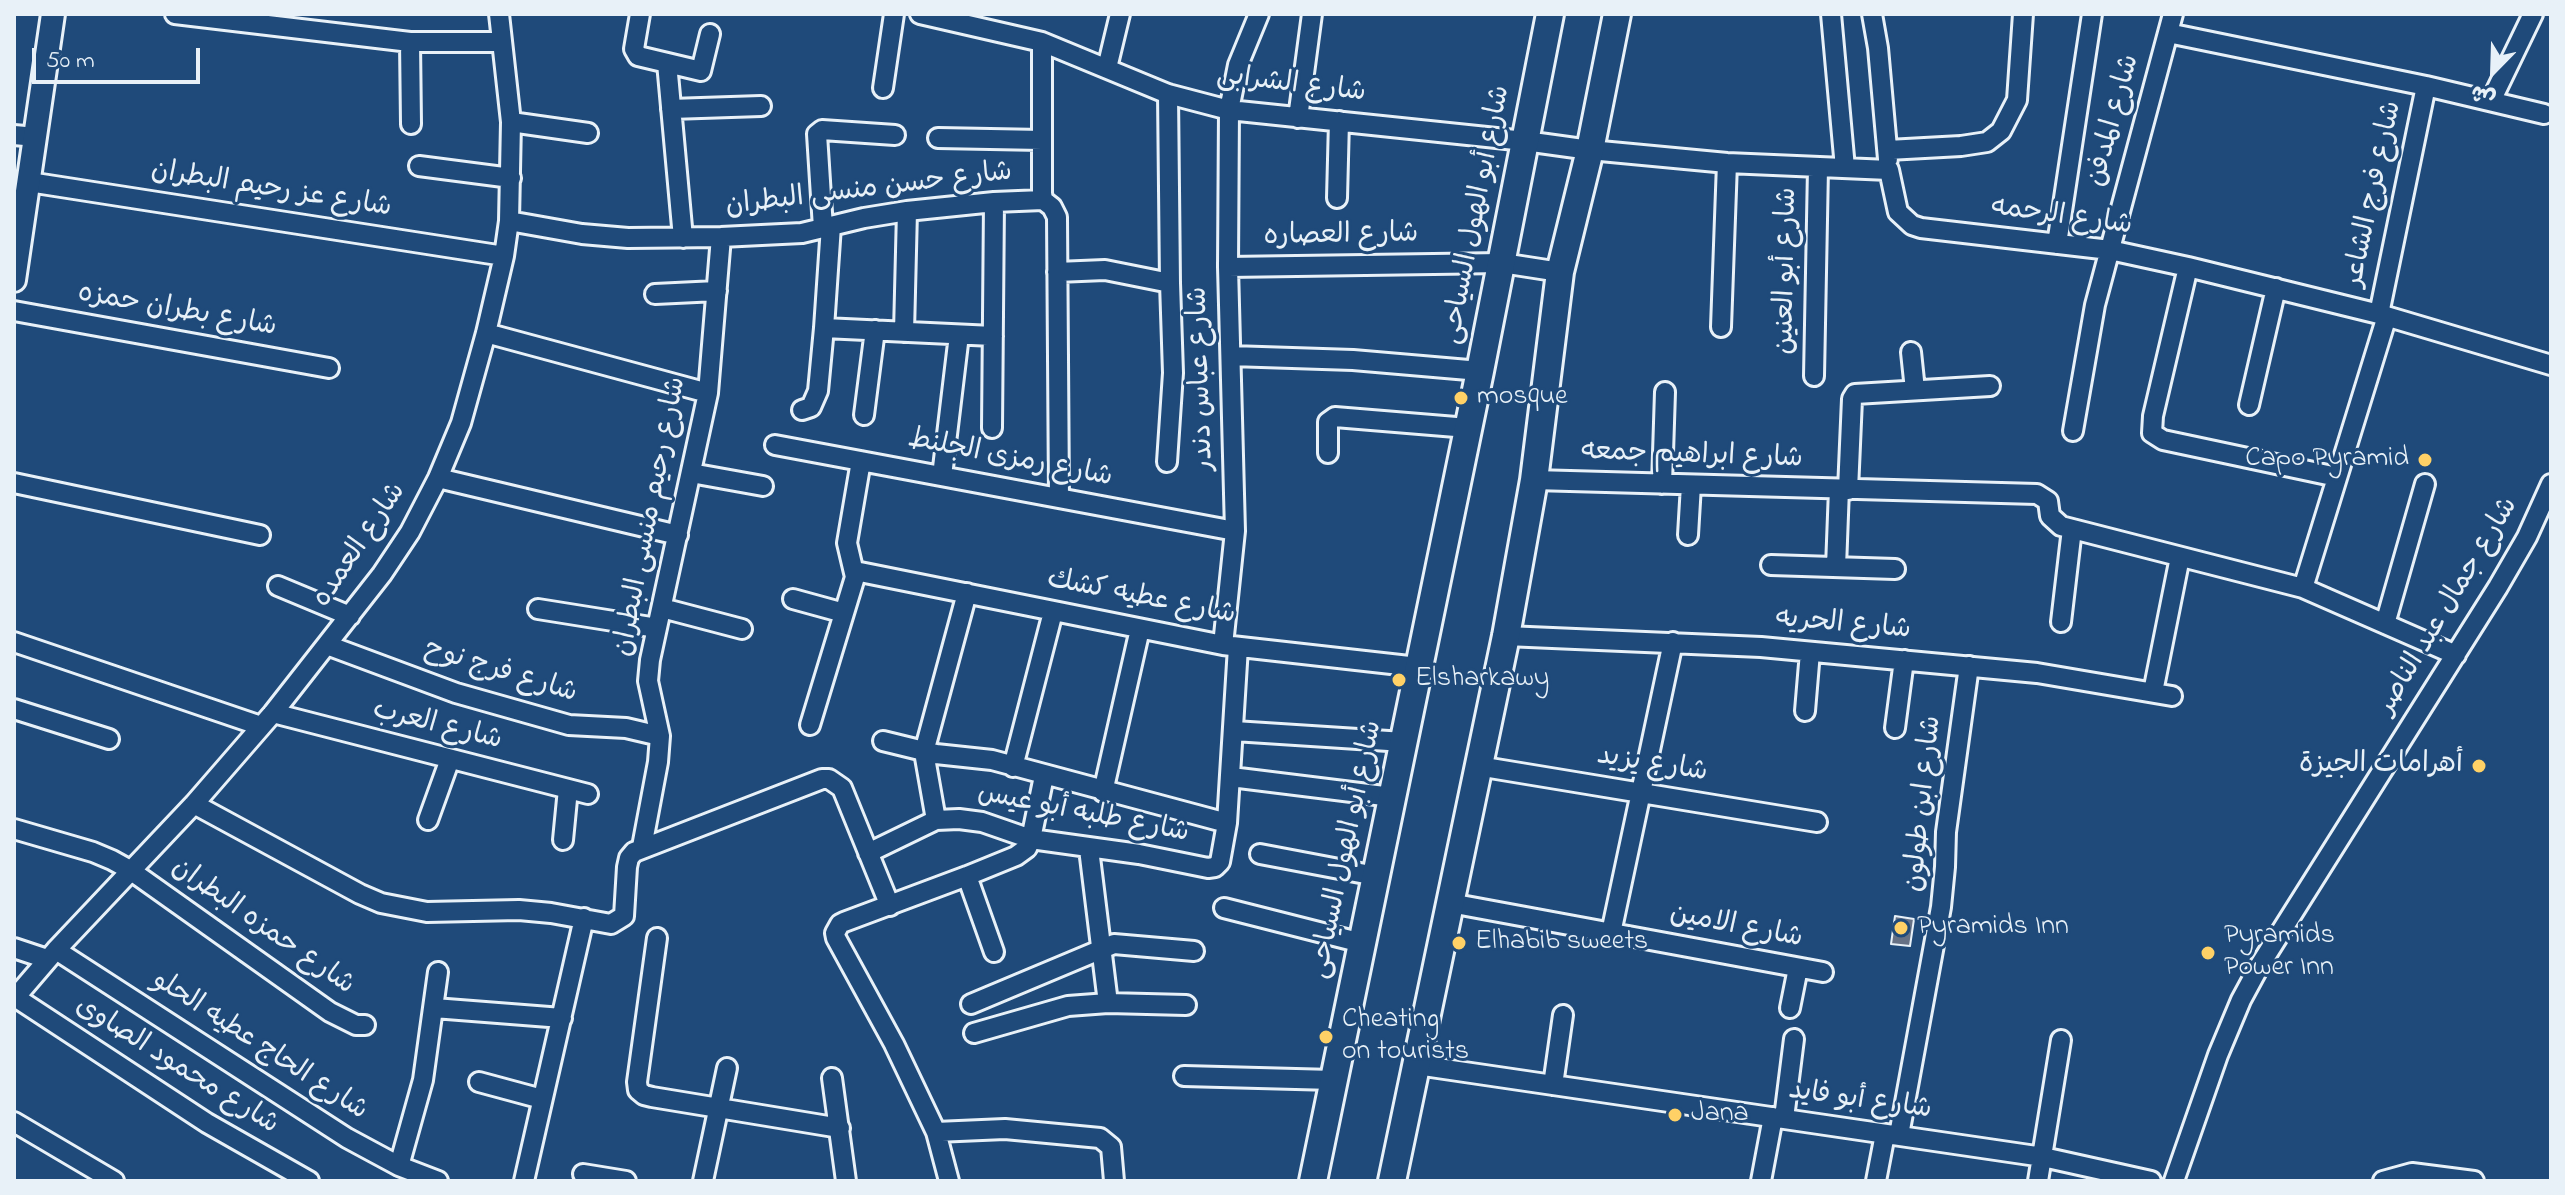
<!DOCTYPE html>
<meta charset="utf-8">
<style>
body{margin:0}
#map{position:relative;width:2565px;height:1195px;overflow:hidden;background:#1f4a7a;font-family:"Indie Flower","Playpen Sans Arabic",sans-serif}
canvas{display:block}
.frame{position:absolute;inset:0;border:16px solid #e8f1f8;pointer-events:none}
.north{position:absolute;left:2453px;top:32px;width:80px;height:80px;-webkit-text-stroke:6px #1f4a7a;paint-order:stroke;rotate:203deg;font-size:22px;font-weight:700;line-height:32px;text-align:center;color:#e8f1f8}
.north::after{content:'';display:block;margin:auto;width:28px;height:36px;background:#e8f1f8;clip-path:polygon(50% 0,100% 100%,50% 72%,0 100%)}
.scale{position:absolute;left:32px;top:48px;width:168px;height:36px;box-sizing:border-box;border:4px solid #e8f1f8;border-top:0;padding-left:10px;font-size:24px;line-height:28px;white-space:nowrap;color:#e8f1f8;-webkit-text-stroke:6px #1f4a7a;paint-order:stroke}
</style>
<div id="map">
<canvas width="2565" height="1195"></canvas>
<div class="frame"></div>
<div class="north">ش</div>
<div class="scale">50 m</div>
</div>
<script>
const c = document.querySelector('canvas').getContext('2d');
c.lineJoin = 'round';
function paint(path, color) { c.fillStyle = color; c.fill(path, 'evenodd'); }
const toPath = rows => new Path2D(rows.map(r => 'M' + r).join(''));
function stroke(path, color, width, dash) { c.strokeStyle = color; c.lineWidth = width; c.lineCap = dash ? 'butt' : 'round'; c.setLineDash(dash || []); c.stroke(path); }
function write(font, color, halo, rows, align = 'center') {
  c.font = font + ' "Indie Flower","Playpen Sans Arabic",sans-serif'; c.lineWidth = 6; c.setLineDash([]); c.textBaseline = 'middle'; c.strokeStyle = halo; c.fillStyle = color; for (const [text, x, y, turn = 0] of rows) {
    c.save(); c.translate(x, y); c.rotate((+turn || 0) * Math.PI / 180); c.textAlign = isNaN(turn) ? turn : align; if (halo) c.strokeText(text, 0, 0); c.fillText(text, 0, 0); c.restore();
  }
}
const building = toPath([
 [1895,916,1914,919,1910,946,1891,944,1895,916]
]);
paint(building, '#667185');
stroke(building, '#e8f1f8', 2);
const minor = toPath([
 [175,14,410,42,502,42],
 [640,14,634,49,638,56,701,71,710,34],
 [920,14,1042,42,1168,94,1229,110,1525,141,1590,150,1727,163,1889,170,1898,212,1912,225,1921,228,2110,250,2188,267,2379,314,2551,365],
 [1831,14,1845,168],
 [1872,14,1878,48,1888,159],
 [2168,33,2426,86,2544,114],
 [410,42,411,124],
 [1042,42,1042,193,1043,200,1052,207,1057,217,1059,498],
 [667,63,683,238],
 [1107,68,1120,14],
 [883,88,894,14],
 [2491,101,2533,14],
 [671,109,761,106],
 [1298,118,1312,14],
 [511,122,588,133],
 [14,135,36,137],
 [938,138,1042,140],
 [1888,150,1961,146,1987,142,2001,131,2017,100,2023,14],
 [419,166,511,178],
 [29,182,504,256],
 [1337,198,1339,121],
 [509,221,582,234,628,238,721,237,802,233,864,218,907,211,994,202,1043,200],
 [823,228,817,134,822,130,895,135],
 [2057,244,2092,14],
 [1228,267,1502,263,1560,272],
 [2188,267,2153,416,2152,433,2163,440,2337,477],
 [1057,272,1105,270,1170,283],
 [655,294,717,291],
 [14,311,329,368],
 [2379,314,2426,86],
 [1721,327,1727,163],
 [824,328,993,336],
 [904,332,907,211],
 [486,333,708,393],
 [1911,352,1915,390],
 [1231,356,1353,360,1480,371],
 [1814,376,1818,168],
 [2249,405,2276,288],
 [802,410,811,407,818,391,824,328,831,226],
 [864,415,875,330],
 [992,428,994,202],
 [2073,431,2095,305,2173,14],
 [775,445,1235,531],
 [1328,453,1328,422,1335,417,1468,428],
 [1167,462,1173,373,1170,283,1168,94],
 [691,473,763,486],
 [942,476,959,335],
 [438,478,678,535],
 [1534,480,2037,494,2048,501,2050,516,2061,526,2303,588,2456,655],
 [14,483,260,535],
 [1662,484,1665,392],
 [1848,490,1852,399,1855,394,1990,386],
 [1688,535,1691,485],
 [1771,565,1895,569],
 [1836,567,1839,489],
 [855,571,1223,645,1418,667],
 [278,586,350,616],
 [2303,588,2387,316],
 [793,599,844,613],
 [662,608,742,629],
 [538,609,657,628],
 [2061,622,2072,529],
 [2385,624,2425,484],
 [1506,636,1761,647,2037,673,2172,696],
 [14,642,261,726],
 [327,645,456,693,569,725,626,728,660,736],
 [1223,645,1235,531,1228,267,1229,110,1238,65,1259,14],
 [2153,692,2180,557],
 [14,709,109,739],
 [1805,711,1810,652],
 [273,713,588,794],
 [810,725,855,577,847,543,861,461],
 [1895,728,1904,660],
 [1234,731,1404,742],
 [883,741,936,754,992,760,1227,823],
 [1478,766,1817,822],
 [1013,767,1053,612],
 [1231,777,1392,797],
 [1103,792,1140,629],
 [194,804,360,894,381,903,427,912,519,910,551,913,611,924,624,916,627,867,629,858,634,852,822,779,829,779,842,788,890,906],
 [428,820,450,759],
 [936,820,924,752,967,593],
 [14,829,93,852,112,860,130,870,330,1012,356,1025,365,1025],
 [563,840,568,789],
 [642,847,658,762,660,736,648,681,650,660,708,393,721,237],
 [1089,849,1108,1003],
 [868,853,936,820,959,819,982,822,1031,839,1139,854,1208,868,1215,867,1220,862,1227,823,1238,647],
 [1260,854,1376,876],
 [967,876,994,952],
 [1450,903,1823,972],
 [1224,908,1362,943],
 [1611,933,1673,642],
 [657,938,637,1082,638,1090,644,1095,652,1097,840,1128],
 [14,948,47,959],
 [56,950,347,1138,399,1166,438,1181],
 [15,997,207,1123,309,1181],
 [14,999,56,950,194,804,273,713,382,574,410,532,438,478,461,423,486,333,504,256,509,221,511,122,499,14],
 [971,1004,1114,944,1194,951],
 [434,1008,562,1018],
 [1790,1008,1798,968],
 [974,1033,1068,1006,1108,1003,1186,1005],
 [1417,1065,2043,1157,2151,1181],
 [1184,1076,1333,1080],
 [832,1078,846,1181],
 [479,1082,542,1099],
 [1553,1085,1563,1015],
 [1784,1118,1794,1039],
 [14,1122,114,1181],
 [936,1132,1005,1129,1100,1138,1111,1147,1114,1181],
 [1899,1135,1941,907,1945,867,1946,832,1969,666],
 [399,1166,423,1080,438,972],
 [583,1174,626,1181],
 [524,1181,584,918],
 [703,1181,727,1068],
 [949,1181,936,1132,894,1044,836,938,835,933,840,924,844,922,967,876,1016,856,1027,848,1031,839,1044,776],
 [1761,1181,1773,1117],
 [1876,1181,1885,1134],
 [2038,1181,2061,1040],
 [2174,1181,2218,1055,2241,1000,2260,965,2498,587,2527,537,2551,484],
 [2383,1181,2412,1173,2474,1181]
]);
const tertiary = toPath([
 [14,280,53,14]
]);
const secondary = toPath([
 [1313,1181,1480,371,1550,14],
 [1392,1181,1506,636,1534,480,1560,272,1590,150,1617,14]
]);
stroke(minor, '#e8f1f8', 24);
stroke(tertiary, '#e8f1f8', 28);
stroke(secondary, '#e8f1f8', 32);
stroke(minor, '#1f4a7a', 18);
stroke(tertiary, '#1f4a7a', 22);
stroke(secondary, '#1f4a7a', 26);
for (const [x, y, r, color] of [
 [1461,398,8,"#ffd166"],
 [2425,460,8,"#ffd166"],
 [1399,680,8,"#ffd166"],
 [2479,766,8,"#ffd166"],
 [1901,928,8,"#ffd166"],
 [1459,943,8,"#ffd166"],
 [2208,953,8,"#ffd166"],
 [1326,1037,8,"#ffd166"],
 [1675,1115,8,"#ffd166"]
]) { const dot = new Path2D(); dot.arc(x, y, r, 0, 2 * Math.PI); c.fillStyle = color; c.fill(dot); stroke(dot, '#1f4a7a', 3); }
write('28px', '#e8f1f8', '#1f4a7a', [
 ["شارع الشرابى",1291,86,7],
 ["شارع المدفن",2115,121,-75],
 ["شارع عز رحيم البطران",271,191,9],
 ["شارع حسن منسى البطران",869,191,-7],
 ["شارع فرج الشاعر",2375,194,-78],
 ["شارع أبو الهول السياحى",1478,215,-79],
 ["شارع الرحمه",2061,218,8],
 ["شارع العصاره",1341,237,-1],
 ["شارع أبو العنين",1788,271,-89],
 ["شارع بطران حمزه",177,312,10],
 ["شارع عباس دندر",1203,379,-92],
 ["شارع ابراهيم جمعه",1692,457,2],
 ["شارع رمزى الجلنط",1010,460,11],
 ["شارع رحيم منسى البطران",652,517,-79],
 ["شارع العمده",361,546,-56],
 ["شارع عطيه كشك",1141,599,11],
 ["شارع جمال عبد الناصر",2449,607,-59],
 ["شارع الحريه",1843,626,5],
 ["شارع فرج نوح",500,673,17],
 ["شارع العرب",437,727,14],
 ["شارع يزيد",1652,766,9],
 ["شارع ابن طولون",1925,804,-84],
 ["شارع طلبه أبو عيس",1083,815,11],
 ["شارع أبو الهول السياحى",1348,850,-78],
 ["شارع حمزه البطران",262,928,35],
 ["شارع الامين",1736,928,11],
 ["شارع الحاج عطيه الحلو",259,1047,33],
 ["شارع محمود الصاوى",176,1067,32],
 ["شارع أبو فايد",1860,1102,8]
]);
write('28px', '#e8f1f8', '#1f4a7a', [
 ["mosque",1477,398],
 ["Capo Pyramid",2409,460,"right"],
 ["Elsharkawy",1415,680],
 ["أهرامات الجيزة",2463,766,"right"],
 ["Pyramids Inn",1917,928],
 ["Pyramids",2224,937],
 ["Power Inn",2224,969],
 ["Elhabib sweets",1475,943],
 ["Cheating",1342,1021],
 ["on tourists",1342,1053],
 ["Jana",1691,1115]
], 'left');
</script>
